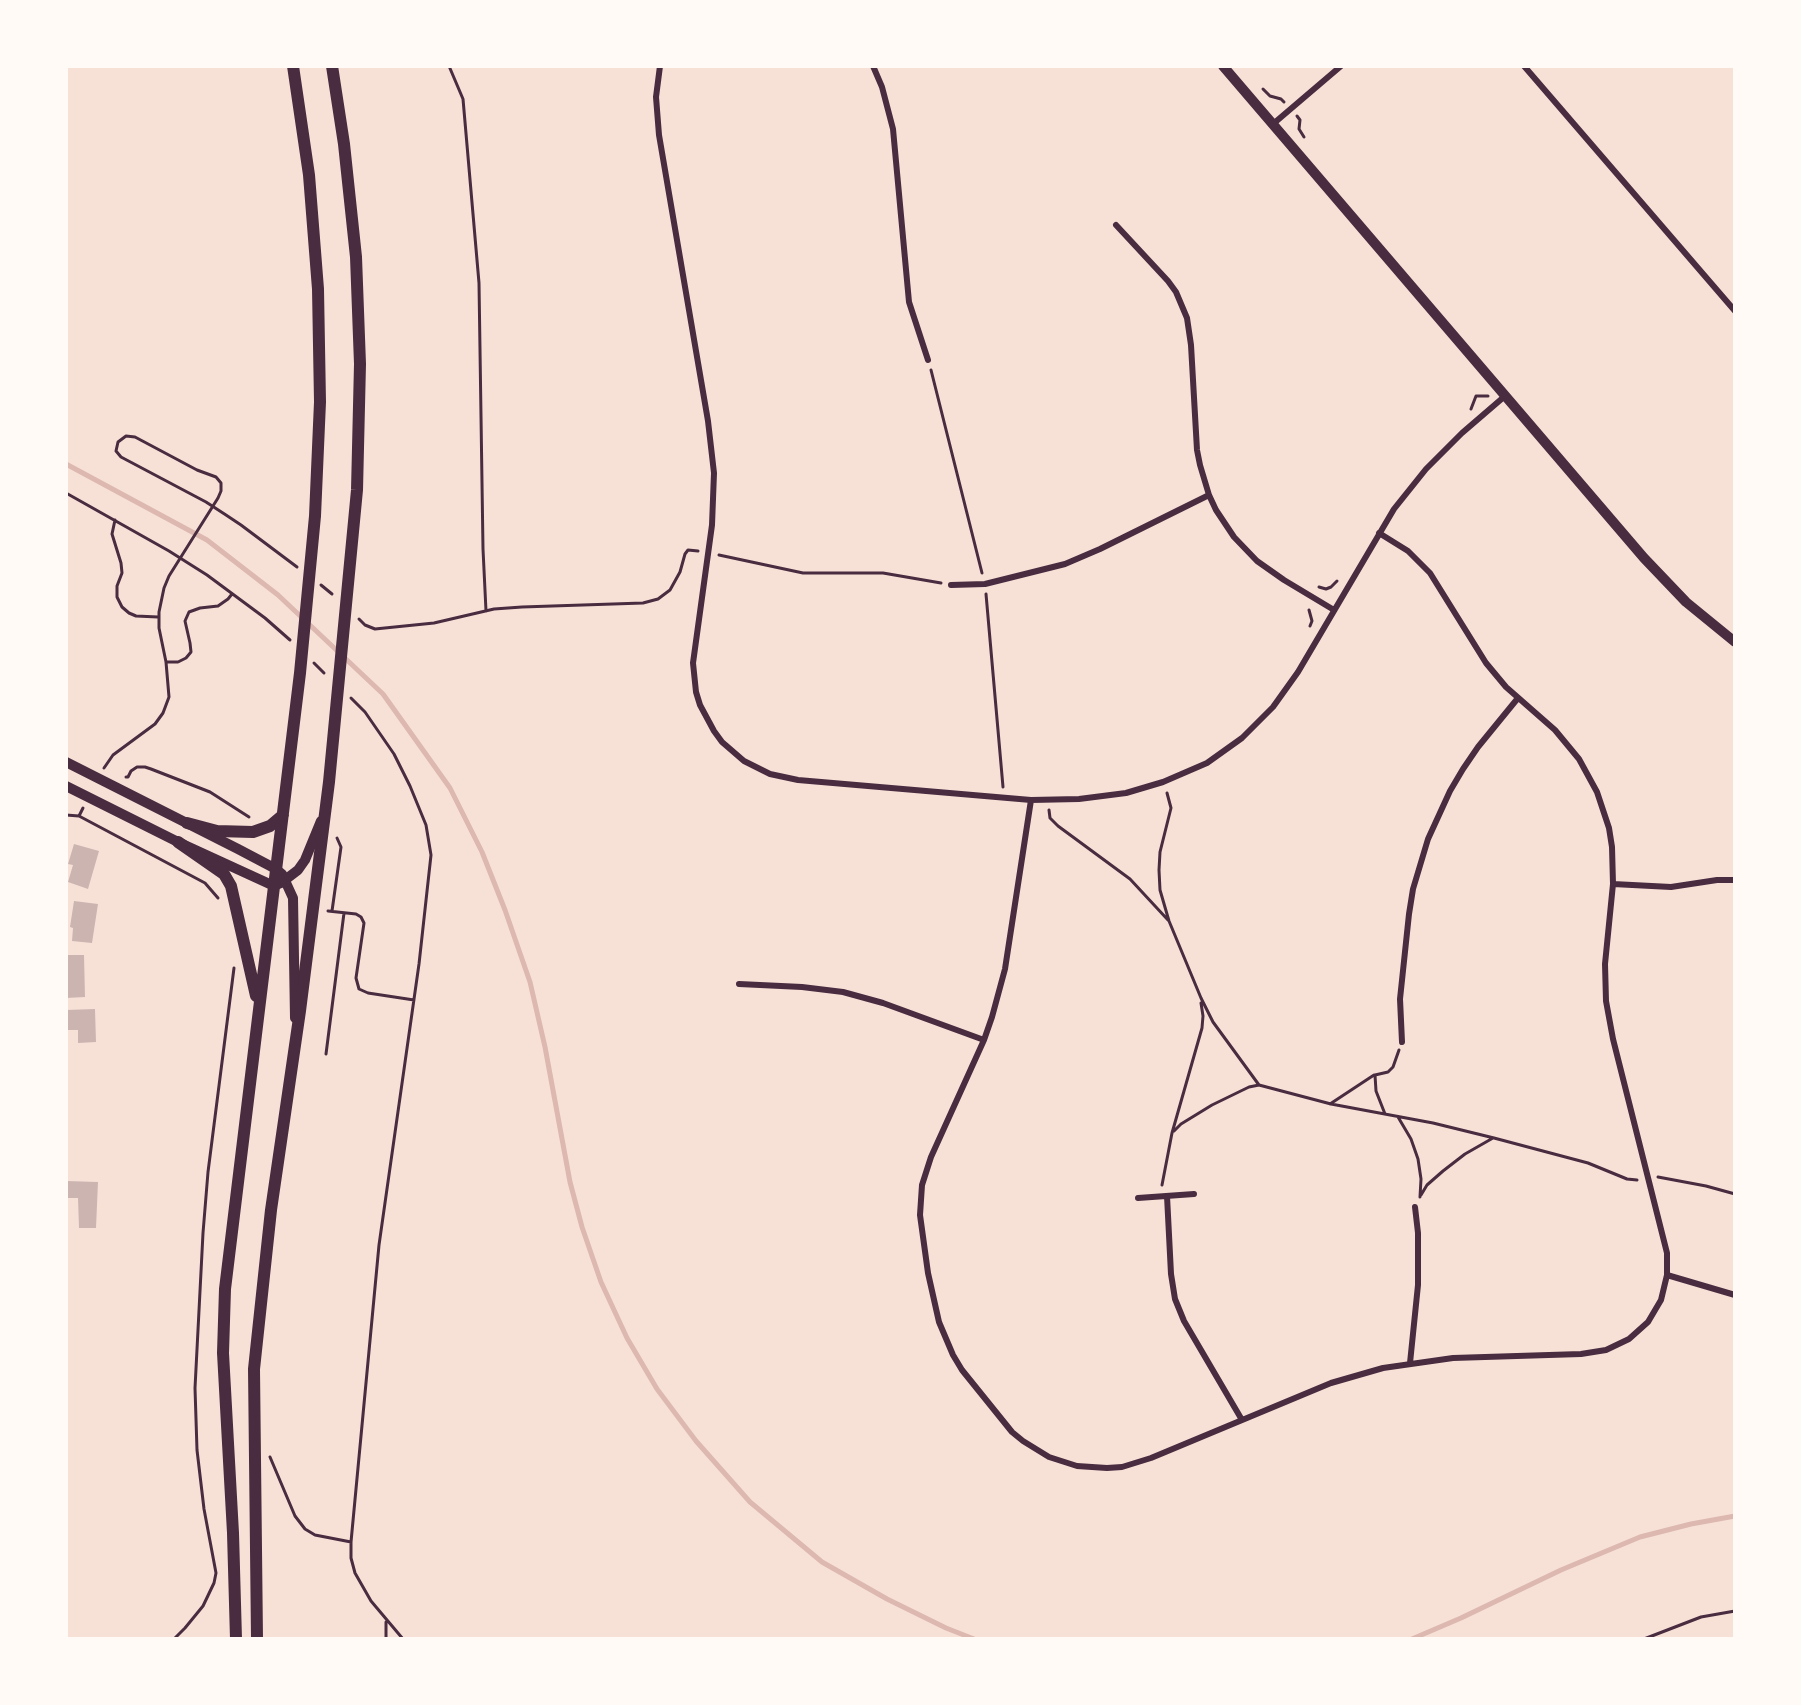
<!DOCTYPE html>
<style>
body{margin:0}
#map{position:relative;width:1801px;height:1705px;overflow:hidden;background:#f7e1d7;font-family:"Titillium Web",sans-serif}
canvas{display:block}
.frame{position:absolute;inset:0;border:68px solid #fffaf5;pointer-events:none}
</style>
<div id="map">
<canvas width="1801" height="1705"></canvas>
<div class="frame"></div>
</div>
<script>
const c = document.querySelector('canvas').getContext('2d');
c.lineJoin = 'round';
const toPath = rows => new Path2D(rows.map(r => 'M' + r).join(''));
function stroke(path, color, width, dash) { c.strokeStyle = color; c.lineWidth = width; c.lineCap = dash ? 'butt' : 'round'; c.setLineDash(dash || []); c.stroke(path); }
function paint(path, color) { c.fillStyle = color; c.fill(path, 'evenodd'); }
stroke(toPath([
 [66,464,207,540,278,595,383,694,450,788,482,852,505,910,530,982,545,1047,570,1182,582,1227,601,1282,627,1338,657,1389,696,1441,750,1502,822,1562,887,1599,946,1628,974,1639],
 [1412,1639,1461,1618,1561,1570,1640,1537,1691,1524,1735,1516]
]), '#dcb8b0', 5);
paint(toPath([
 [74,844,99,851,88,889,68,882,73,865,68,864],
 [74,901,98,904,92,943,72,941,73,928,70,927],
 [66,955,84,955,85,997,66,998],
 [95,1009,96,1042,78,1043,78,1030,66,1030,66,1010],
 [66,1181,98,1182,96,1228,79,1228,78,1198,66,1198]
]), '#ccb4b1');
stroke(toPath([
 [449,66,463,99,479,283,483,549,486,611],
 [1263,89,1270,96,1281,99,1284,102],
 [1297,116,1300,120,1299,129,1304,137],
 [931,370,982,573],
 [1471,409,1476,396,1488,396],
 [66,493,169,551,207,575,265,618,290,640],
 [115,520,112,534,121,563,122,573,117,586,117,597,122,607,129,613,136,616,158,617],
 [719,555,803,573,883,573,941,583],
 [321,585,332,594],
 [1319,587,1326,589,1331,587,1337,581],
 [986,594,1003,787],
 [1309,610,1312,621,1310,626],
 [359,619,365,625,375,629,434,623,494,609,522,607,643,603,658,599,670,590,680,572,685,554,688,550,698,551],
 [166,662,178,662,186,658,191,652,190,643,185,621,189,612,200,608,218,606,228,599,232,594],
 [314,663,324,673],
 [351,698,365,712,394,754,410,786,426,825,431,855,419,964,379,1245,351,1542,351,1558,355,1573,371,1601,403,1639],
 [104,768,113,755,155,724,163,713,169,697,166,662,159,628,159,612,164,588,169,576,218,498,221,491,221,483,216,477,197,470,135,437,126,436,118,442,116,451,121,457,206,502,226,515,241,525,297,567],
 [126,777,128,777,131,771,137,767,145,767,151,769,210,792,249,817],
 [1167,793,1171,808,1160,852,1159,870,1160,890,1169,921,1201,998,1213,1022,1259,1085,1331,1104,1433,1123,1494,1138,1588,1163,1627,1179,1637,1180],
 [1049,810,1050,818,1058,826,1130,879,1168,920],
 [66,815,79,816,205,883,218,898],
 [79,816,83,808],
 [328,911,356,914,361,917,364,923,356,978,359,989,368,993,414,1000],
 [332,911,341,847,337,838],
 [326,1054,344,913],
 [1330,1104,1374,1075],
 [1385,1114,1376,1091,1375,1075,1388,1072,1393,1067,1399,1050],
 [1398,1117,1411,1139,1418,1159,1421,1179,1420,1197],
 [1174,1131,1181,1124,1212,1105,1249,1087,1259,1085],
 [1658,1177,1706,1186,1735,1194],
 [1162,1185,1172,1133,1202,1028,1203,1016,1201,1003],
 [1421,1195,1427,1185,1443,1171,1465,1154,1493,1138],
 [270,1457,295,1516,305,1529,315,1535,351,1542],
 [174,1639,185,1628,203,1606,214,1583,216,1573,204,1509,197,1450,195,1388,203,1233,208,1172,234,968],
 [386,1639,386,1622],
 [1644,1639,1701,1617,1735,1611]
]), '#4a2c40', 3);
stroke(toPath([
 [660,66,656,97,659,135,708,421,714,473,712,525,693,663,696,692,700,705,714,731,722,742,744,761,770,774,798,780,1031,800,1079,799,1126,793,1163,782,1207,763,1242,738,1273,707,1298,672,1394,509,1426,469,1462,433,1505,396],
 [873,66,882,87,893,129,909,302,928,360],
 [1524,66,1735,311],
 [1273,124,1341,66],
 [1116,225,1168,281,1176,292,1187,318,1191,345,1197,450,1200,465,1209,495],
 [951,585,985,584,1065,564,1100,549,1209,495,1216,510,1234,537,1257,561,1284,580,1334,610],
 [1031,800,1005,969,992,1017,984,1040,931,1157,922,1185,920,1215,928,1273,939,1322,953,1355,962,1370,1012,1432,1023,1441,1049,1457,1077,1466,1107,1468,1122,1467,1151,1458,1331,1383,1383,1368,1453,1358,1581,1354,1606,1350,1629,1339,1648,1322,1661,1300,1667,1275,1667,1253,1613,1039,1606,1001,1605,964,1613,884,1612,847,1609,828,1597,792,1579,759,1555,730,1506,687,1486,663,1430,573,1408,551,1379,533],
 [1613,884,1671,887,1717,880,1735,880],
 [739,984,802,987,843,992,883,1003,984,1040],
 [1402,1042,1400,999,1409,914,1413,889,1428,839,1450,791,1463,769,1478,747,1518,698],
 [1167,1196,1171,1274,1175,1299,1184,1321,1242,1420],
 [1138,1198,1194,1194],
 [1667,1275,1735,1295],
 [1410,1363,1418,1285,1418,1233,1415,1207]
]), '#4a2c40', 6);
stroke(toPath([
 [1223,66,1644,558,1686,602,1735,642],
 [66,762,238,849,276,869,282,874,293,898,295,1018],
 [66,786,178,842,274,886,281,883,298,870,305,860,321,821]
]), '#4a2c40', 10);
stroke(toPath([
 [187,823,217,831,253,832,270,826,283,815],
 [178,842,224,874,231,886,256,996],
 [236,1639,233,1533,223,1353,225,1289,300,673,315,516,320,402,318,289,309,175,293,66],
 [257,1639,254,1369,271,1210,300,1011,329,782,357,490,360,364,356,257,344,144,332,66]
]), '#4a2c40', 12);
</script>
